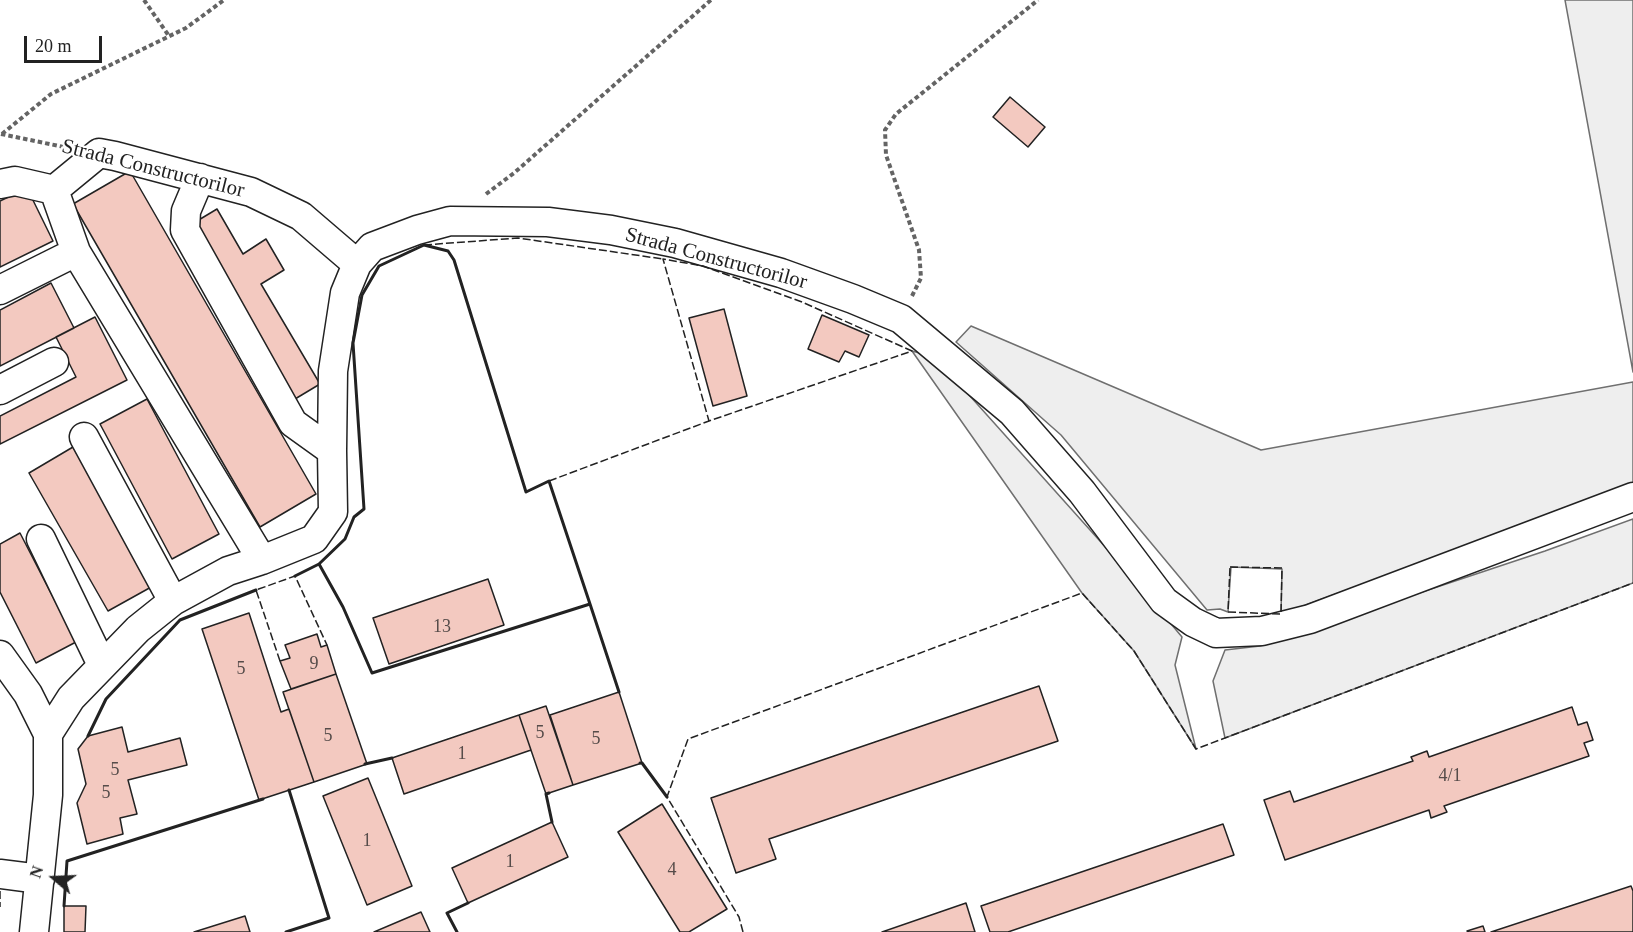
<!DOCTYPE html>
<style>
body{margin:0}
#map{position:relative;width:1633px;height:932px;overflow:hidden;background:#fff;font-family:"Times New Roman",serif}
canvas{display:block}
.north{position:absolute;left:24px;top:848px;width:60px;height:60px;-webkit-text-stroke:4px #fff;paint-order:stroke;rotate:289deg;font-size:16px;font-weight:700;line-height:24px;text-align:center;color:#222}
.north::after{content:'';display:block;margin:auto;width:21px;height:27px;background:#222;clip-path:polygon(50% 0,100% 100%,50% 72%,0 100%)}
.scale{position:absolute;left:24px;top:36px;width:78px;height:27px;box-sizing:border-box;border:3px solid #222;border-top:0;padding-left:8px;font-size:18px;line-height:21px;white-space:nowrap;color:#222;-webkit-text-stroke:4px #fff;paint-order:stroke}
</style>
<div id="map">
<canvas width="1633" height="932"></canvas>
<div class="north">N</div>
<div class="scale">20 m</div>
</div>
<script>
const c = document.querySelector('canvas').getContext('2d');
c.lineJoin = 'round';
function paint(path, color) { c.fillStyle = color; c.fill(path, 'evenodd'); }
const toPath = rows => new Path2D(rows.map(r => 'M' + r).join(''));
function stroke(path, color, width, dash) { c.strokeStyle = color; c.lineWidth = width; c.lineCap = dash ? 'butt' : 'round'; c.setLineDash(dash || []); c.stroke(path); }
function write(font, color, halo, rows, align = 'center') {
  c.font = font + ' "Times New Roman",serif'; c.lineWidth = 4.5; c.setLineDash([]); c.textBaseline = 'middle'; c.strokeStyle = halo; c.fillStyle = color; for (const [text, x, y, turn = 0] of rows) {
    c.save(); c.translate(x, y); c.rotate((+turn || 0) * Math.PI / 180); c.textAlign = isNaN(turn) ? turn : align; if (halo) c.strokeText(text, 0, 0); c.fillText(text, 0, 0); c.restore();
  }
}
const green = toPath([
 [1565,0,1633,0,1633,372,1565,0],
 [971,326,1261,450,1633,382,1633,486,1281,614,1282,569,1231,567,1228,612,1220,609,1207,610,1061,435,956,342,971,326],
 [912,351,935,357,1125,569,1182,637,1175,665,1196,749,1134,651,1082,593,912,351],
 [1633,519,1633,583,1225,738,1213,681,1225,650,1260,646,1545,551,1633,519]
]);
paint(green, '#eee');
stroke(green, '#6f6f6f', 1.5);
const building = toPath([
 [1010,97,1045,127,1028,147,993,117,1010,97],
 [130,171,316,494,260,527,73,204,130,171],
 [27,188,53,241,0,267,0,201,27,188],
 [217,209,243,254,266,239,284,270,261,284,320,384,295,399,192,224,217,209],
 [51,283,74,328,0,366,0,310,51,283],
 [724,309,747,396,713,406,689,318,724,309],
 [822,315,869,335,859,357,845,351,839,362,808,349,822,315],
 [95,317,127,380,0,444,0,416,76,377,56,337,95,317],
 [147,399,219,534,172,559,100,424,147,399],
 [73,447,153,586,108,611,29,473,73,447],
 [20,533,76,642,36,663,0,592,0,544,20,533],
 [488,579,504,625,389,664,373,618,488,579],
 [249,613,281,712,289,709,314,782,259,800,202,629,249,613],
 [317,634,321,647,327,645,336,674,291,689,280,661,290,658,285,645,317,634],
 [336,674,367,764,314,782,283,692,336,674],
 [1039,686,1058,741,769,839,776,859,736,873,711,798,1039,686],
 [619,692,642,763,573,785,550,715,619,692],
 [546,706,573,785,546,794,519,715,546,706],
 [1572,707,1578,725,1587,722,1593,740,1584,743,1589,756,1444,806,1447,812,1431,818,1429,810,1285,860,1264,800,1290,791,1294,802,1413,761,1411,757,1427,751,1429,757,1572,707],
 [519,715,531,750,404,794,392,758,519,715],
 [122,727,128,752,180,738,187,765,128,780,137,814,120,818,123,834,87,844,77,803,86,784,78,749,88,736,122,727],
 [368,778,412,886,367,905,323,796,368,778],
 [662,804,727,909,689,932,680,932,618,832,662,804],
 [552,822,568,857,468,903,452,868,552,822],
 [1223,824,1234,855,1008,932,990,932,981,906,1223,824],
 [1631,886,1633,891,1633,932,1491,932,1631,886],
 [966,903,975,932,882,932,966,903],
 [64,906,86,906,85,932,64,932,64,906],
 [421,912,430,932,374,932,421,912],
 [245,916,250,932,194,932,245,916],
 [1483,926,1485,932,1468,932,1467,931,1483,926]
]);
paint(building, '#f3c9c0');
stroke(building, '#222', 1.5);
const minor = toPath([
 [200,178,186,211,185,230,293,423,332,451],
 [0,184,15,181,54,190,99,153,115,156,251,192,301,216,357,264],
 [54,190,76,252,262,560],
 [0,290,76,252],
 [0,390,54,362],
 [84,437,173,601],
 [41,539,102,665],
 [0,655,28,694,48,734],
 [0,874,40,879],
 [34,932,48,795,48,734,71,698,138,629,173,601,228,571,262,560,314,539,333,512,332,451,333,371,345,293,357,264,372,247,417,230,450,221,548,222,611,230,675,243,781,273,853,299,901,319,1012,412,1082,492,1164,601,1193,622,1216,633,1262,631,1310,619,1633,497]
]);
stroke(minor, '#222', 31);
stroke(toPath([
 [144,0,169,36],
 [1,134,64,147],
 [2,134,51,94,186,28,224,0],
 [486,194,514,173,711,0],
 [912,296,921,278,919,250,886,155,885,130,896,114,1038,0]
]), '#646464', 4, [4.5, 3]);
stroke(minor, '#fff', 28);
stroke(toPath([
 [424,245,518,238,663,259],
 [549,481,709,421,912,351,802,302,703,266,663,259,709,421],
 [1230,567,1282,568,1281,614,1228,612,1230,567],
 [280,661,256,590,295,576,327,645],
 [0,891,0,907],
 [743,932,739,917,667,797,688,739,1082,593,1134,651,1196,749,1633,583]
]), '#222', 1.5, [8, 3]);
stroke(toPath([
 [424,245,448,251,454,260,526,492,549,481,590,604,372,673,343,607,319,564,345,539,354,517,364,509,353,343,362,295,379,266,424,245],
 [295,576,319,564],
 [590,604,619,692],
 [88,736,106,699,180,620,256,590],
 [640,763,642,763,667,797],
 [365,764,392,758],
 [549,793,546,794,552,822],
 [64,906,67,861,263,799],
 [286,932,329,918,289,790],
 [457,932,447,913,468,903]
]), '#222', 3);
write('18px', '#564c4a', null, [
 ["13",442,627],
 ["9",314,664],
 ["5",241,669],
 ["5",540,733],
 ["5",328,736],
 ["5",596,739],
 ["1",462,754],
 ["5",115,770],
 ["4/1",1450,776],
 ["5",106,793],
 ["1",367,841],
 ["1",510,862],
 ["4",672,870]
]);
write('21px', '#222', '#fff', [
 ["Strada Constructorilor",153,169,14],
 ["Strada Constructorilor",716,259,15]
]);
</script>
